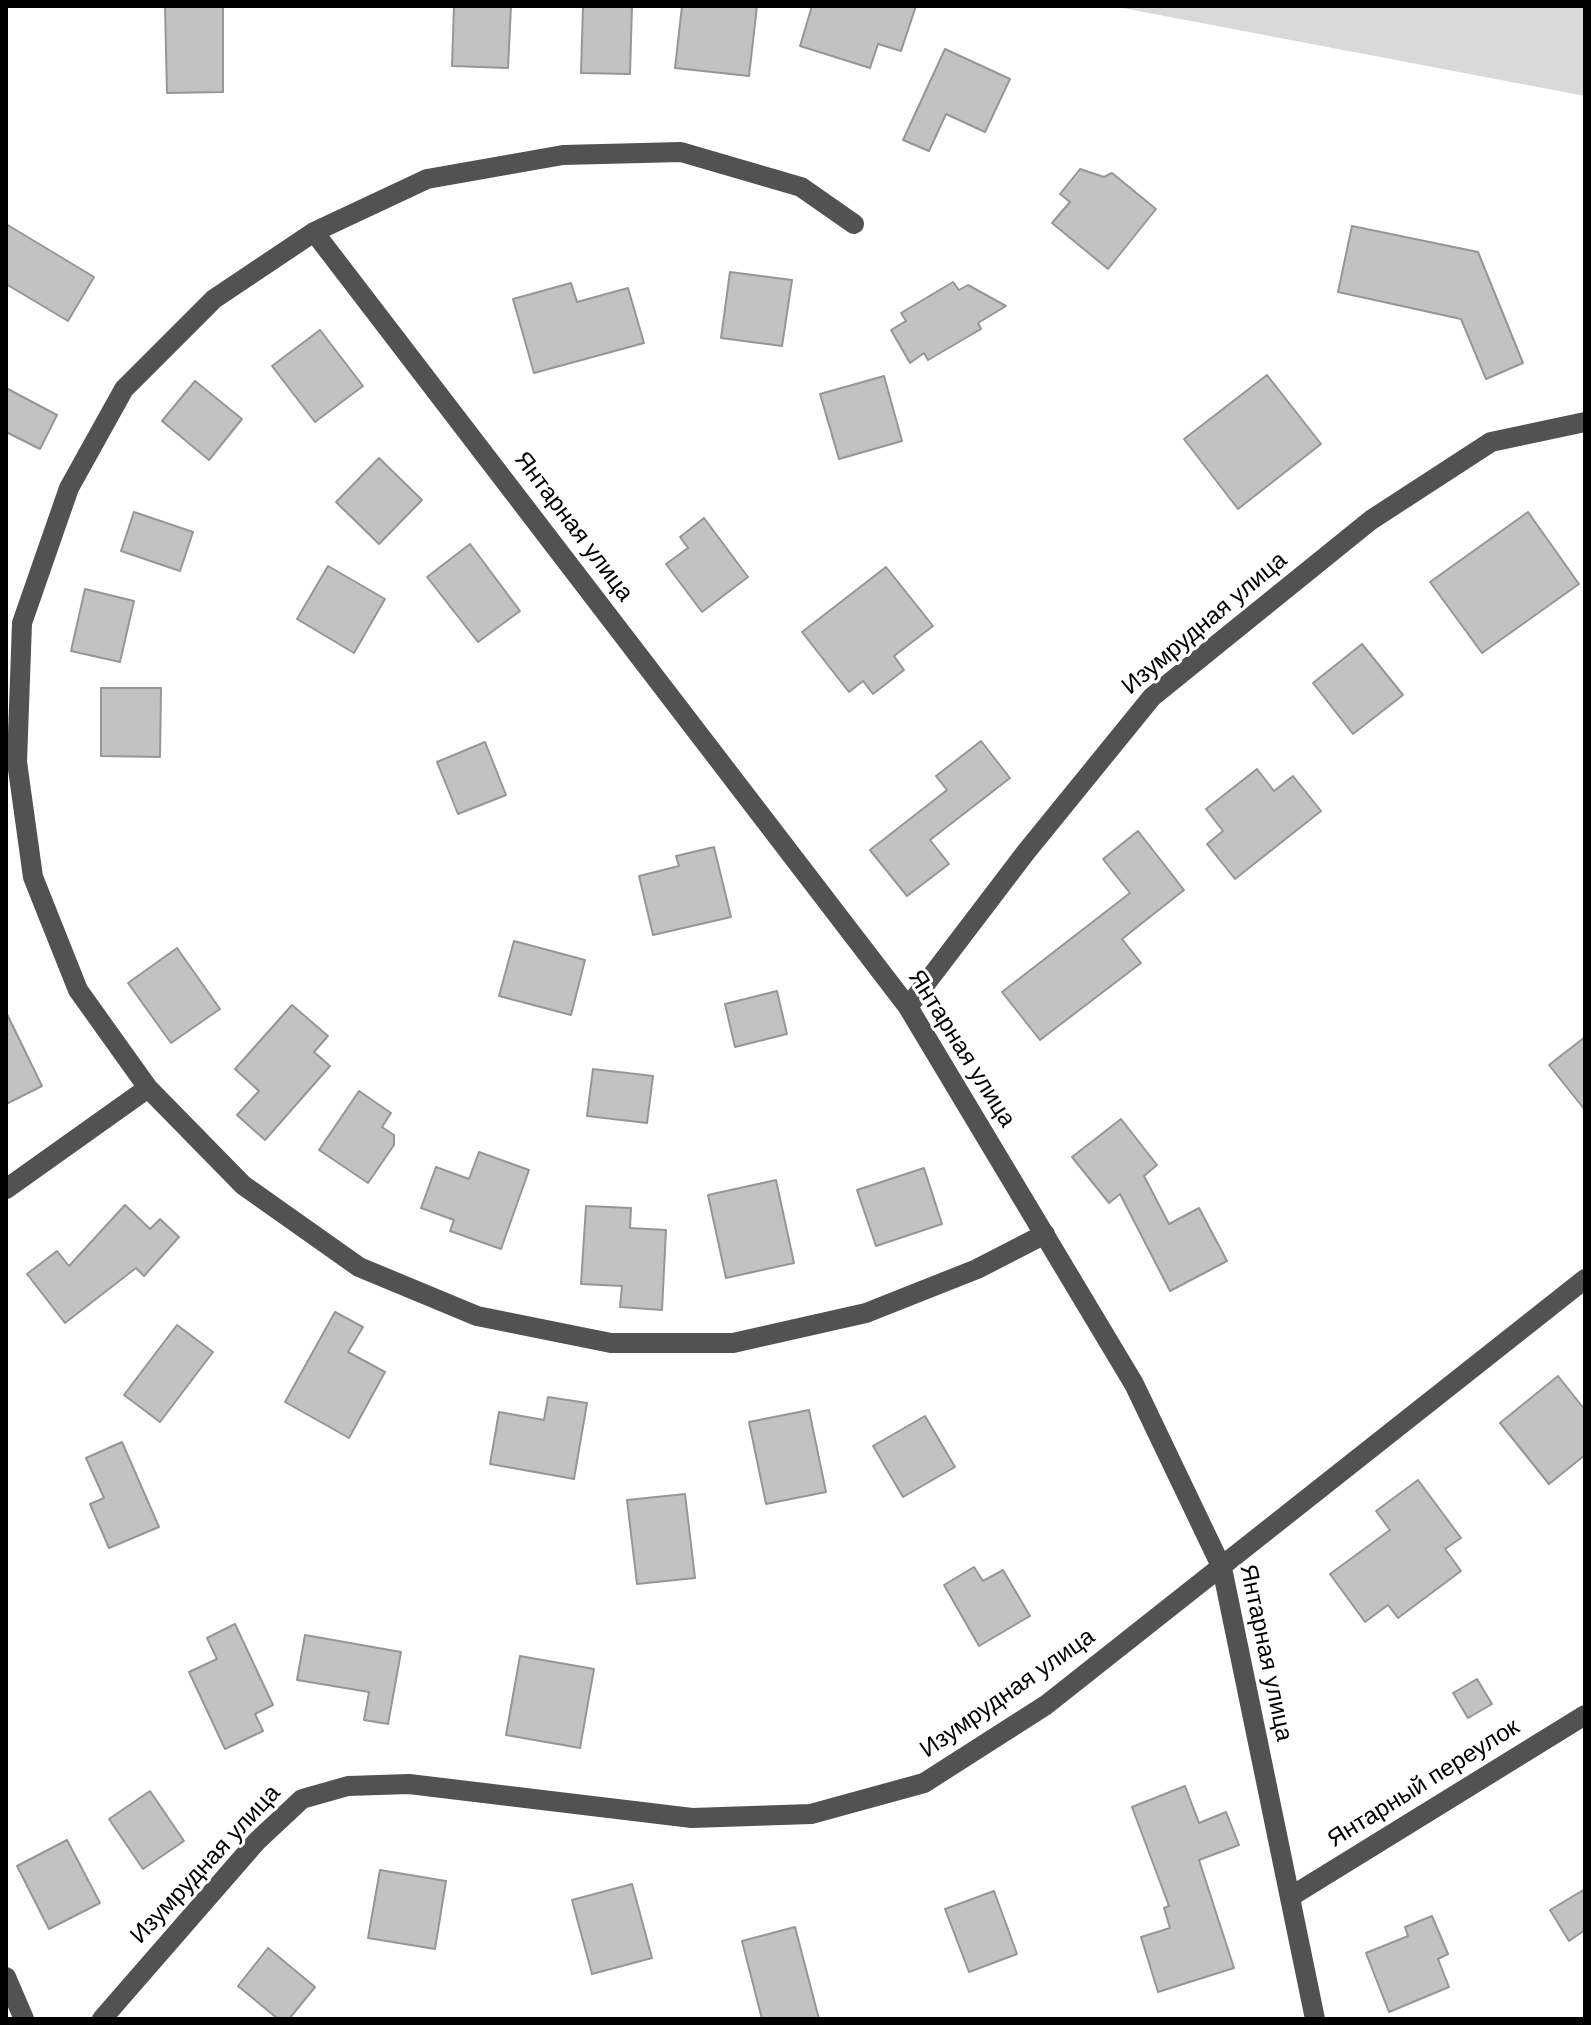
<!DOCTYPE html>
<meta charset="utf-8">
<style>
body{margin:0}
#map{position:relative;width:1591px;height:2025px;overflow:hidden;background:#fff;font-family:"DM Sans",sans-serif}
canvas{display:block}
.frame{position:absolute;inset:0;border:8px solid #000;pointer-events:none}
</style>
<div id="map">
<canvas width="1591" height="2025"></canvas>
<div class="frame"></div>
</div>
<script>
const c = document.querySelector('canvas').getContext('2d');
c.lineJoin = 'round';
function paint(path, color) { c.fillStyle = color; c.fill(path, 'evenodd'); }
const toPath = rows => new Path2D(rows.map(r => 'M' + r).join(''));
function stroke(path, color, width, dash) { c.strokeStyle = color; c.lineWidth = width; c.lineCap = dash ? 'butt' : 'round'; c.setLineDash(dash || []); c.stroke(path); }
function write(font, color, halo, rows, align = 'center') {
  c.font = font + ' "DM Sans",sans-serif'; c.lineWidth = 6; c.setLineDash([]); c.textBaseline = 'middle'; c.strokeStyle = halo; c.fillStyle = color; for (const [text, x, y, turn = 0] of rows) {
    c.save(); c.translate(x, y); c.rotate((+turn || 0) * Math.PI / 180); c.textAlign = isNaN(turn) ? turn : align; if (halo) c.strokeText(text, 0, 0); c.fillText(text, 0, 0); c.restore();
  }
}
paint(toPath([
 [1112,6,1585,6,1585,96]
]), '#d9d9d9');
const building = toPath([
 [165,6,223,6,223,92,167,93,165,6],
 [454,6,511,6,508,68,452,66,454,6],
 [583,6,632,6,630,74,581,73,583,6],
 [682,6,757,6,749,76,675,68,682,6],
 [812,6,916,6,901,51,878,44,870,68,800,46,812,6],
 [945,49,1010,79,985,132,946,114,929,151,903,140,945,49],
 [1080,169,1104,177,1112,173,1156,209,1108,269,1052,223,1070,202,1060,194,1080,169],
 [6,224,94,277,68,321,6,284,6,224],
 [1352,226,1478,252,1523,363,1486,379,1461,319,1338,292,1352,226],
 [730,272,792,280,782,346,721,338,730,272],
 [953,282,959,290,968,285,1006,306,978,323,981,329,928,360,924,353,910,363,891,330,906,321,901,313,953,282],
 [571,283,577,302,628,288,644,343,534,373,513,299,571,283],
 [320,330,363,386,315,422,272,366,320,330],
 [1267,375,1321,444,1238,509,1184,439,1267,375],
 [884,376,902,441,839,459,820,394,884,376],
 [195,381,242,419,209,460,162,421,195,381],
 [6,388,57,415,40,449,6,432,6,388],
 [379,458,422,500,379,544,336,502,379,458],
 [134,512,193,532,180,571,121,551,134,512],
 [1528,512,1579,584,1482,653,1430,582,1528,512],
 [704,518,748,577,702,612,666,564,688,548,680,537,704,518],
 [470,544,520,611,478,642,427,577,470,544],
 [328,566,385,599,354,653,297,619,328,566],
 [886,567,933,626,894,656,904,670,873,694,863,681,849,692,802,632,886,567],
 [85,589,134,601,120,662,71,651,85,589],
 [1362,644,1403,695,1353,734,1313,683,1362,644],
 [101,688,161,688,160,757,101,756,101,688],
 [981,741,1010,778,930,840,949,864,907,896,870,850,947,790,936,776,981,741],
 [485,742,506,795,458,814,437,762,485,742],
 [1257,769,1274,791,1293,776,1321,811,1235,879,1207,844,1223,831,1206,809,1257,769],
 [1138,831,1184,890,1122,939,1141,963,1040,1040,1002,992,1130,893,1103,859,1138,831],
 [714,847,731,917,653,935,639,876,679,866,676,856,714,847],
 [514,941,585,960,571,1015,499,996,514,941],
 [177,948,220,1009,171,1043,128,983,177,948],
 [777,991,787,1034,735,1047,725,1004,777,991],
 [292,1005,328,1036,314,1052,330,1066,265,1140,237,1115,259,1091,235,1069,292,1005],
 [6,1012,42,1086,6,1104,6,1012],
 [1585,1037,1585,1110,1549,1065,1585,1037],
 [593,1069,653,1076,647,1123,587,1116,593,1069],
 [359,1091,391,1113,382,1127,394,1135,394,1145,368,1183,319,1150,359,1091],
 [1121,1119,1157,1165,1144,1176,1169,1224,1199,1208,1227,1261,1170,1291,1120,1194,1109,1203,1072,1157,1121,1119],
 [479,1152,529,1170,501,1249,450,1231,454,1220,421,1208,436,1167,469,1179,479,1152],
 [924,1168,942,1224,876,1246,857,1190,924,1168],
 [776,1180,794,1263,726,1278,708,1195,776,1180],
 [125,1205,150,1229,160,1219,179,1237,144,1276,136,1268,65,1323,27,1274,57,1251,69,1266,125,1205],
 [586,1206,631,1208,630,1228,666,1230,662,1310,620,1307,622,1286,581,1284,586,1206],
 [335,1312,363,1327,348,1352,385,1372,349,1438,285,1402,335,1312],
 [177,1325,213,1352,160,1422,124,1395,177,1325],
 [1558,1376,1585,1410,1585,1455,1549,1484,1500,1423,1558,1376],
 [548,1397,587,1403,574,1479,490,1464,499,1412,544,1420,548,1397],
 [809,1410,826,1492,766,1504,749,1422,809,1410],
 [925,1416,955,1467,903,1497,873,1446,925,1416],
 [122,1442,159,1527,109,1548,90,1504,104,1498,86,1458,122,1442],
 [1418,1480,1461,1538,1445,1549,1461,1571,1398,1618,1388,1605,1365,1622,1330,1574,1390,1530,1376,1511,1418,1480],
 [685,1494,695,1578,637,1584,627,1500,685,1494],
 [974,1567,983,1581,1003,1570,1030,1616,979,1646,944,1585,974,1567],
 [235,1624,273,1705,255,1714,263,1731,225,1749,189,1672,217,1659,207,1638,235,1624],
 [305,1635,401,1652,388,1724,364,1720,369,1692,297,1680,305,1635],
 [520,1656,594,1669,580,1748,506,1735,520,1656],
 [1477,1679,1492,1704,1468,1718,1453,1693,1477,1679],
 [1185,1786,1199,1823,1226,1812,1239,1845,1199,1860,1234,1968,1158,1992,1141,1937,1170,1928,1164,1908,1169,1906,1132,1807,1185,1786],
 [150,1791,184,1841,143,1869,109,1819,150,1791],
 [67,1840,100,1903,49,1929,17,1866,67,1840],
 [380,1870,446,1881,435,1949,368,1938,380,1870],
 [632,1884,652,1958,592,1974,572,1900,632,1884],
 [1585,1889,1585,1930,1569,1941,1550,1910,1585,1889],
 [994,1891,1017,1954,969,1972,945,1909,994,1891],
 [1432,1916,1448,1954,1438,1959,1449,1987,1389,2012,1366,1953,1408,1936,1405,1927,1432,1916],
 [795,1927,819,2019,762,2019,742,1941,795,1927],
 [268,1948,315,1987,289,2019,278,2019,238,1986,268,1948]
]);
paint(building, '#c2c2c2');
stroke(building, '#969696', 2);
stroke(toPath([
 [854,224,801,187,681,152,563,155,427,179,314,232,214,299,124,389,69,488,22,623,17,762,33,877,78,990,148,1088,243,1185,359,1267,477,1316,611,1343,733,1343,866,1313,977,1269,1045,1234],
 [314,232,908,1007,1134,1384,1222,1568,1315,2019],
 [908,1007,1026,852,1152,697,1371,520,1491,442,1585,422],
 [6,1189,148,1088],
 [1290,1897,1585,1715],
 [6,1977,24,2019],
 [102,2019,257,1841,302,1799,348,1786,409,1784,692,1818,811,1814,924,1783,1046,1705,1585,1279]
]), '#525252', 20);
write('24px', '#000', '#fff', [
 ["Янтарная улица",573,527,53],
 ["Изумрудная улица",1205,624,-40],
 ["Янтарная улица",961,1049,58],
 ["Янтарная улица",1265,1653,78],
 ["Изумрудная улица",1008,1694,-35],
 ["Янтарный переулок",1424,1784,-32],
 ["Изумрудная улица",206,1865,-47]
]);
</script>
